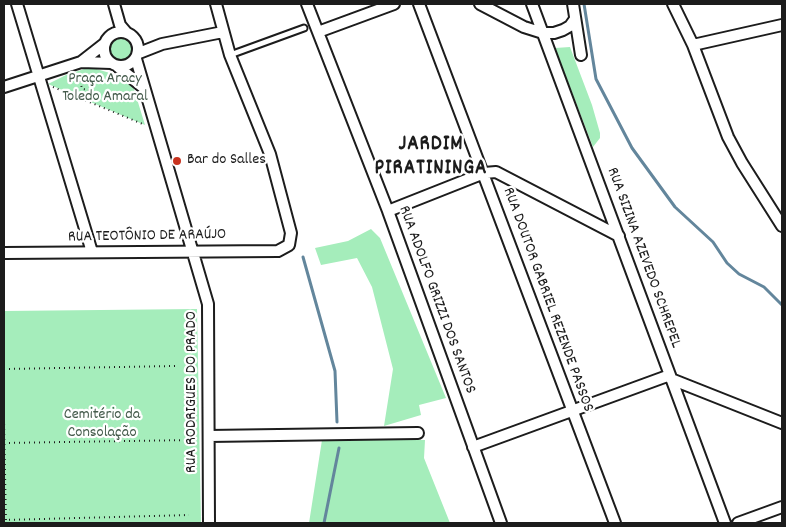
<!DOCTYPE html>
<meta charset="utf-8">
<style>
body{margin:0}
#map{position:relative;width:786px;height:527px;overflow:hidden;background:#fff;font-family:Dekko,sans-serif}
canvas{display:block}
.frame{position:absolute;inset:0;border:5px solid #1c1c1c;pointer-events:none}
</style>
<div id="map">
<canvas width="786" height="527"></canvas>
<div class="frame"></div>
</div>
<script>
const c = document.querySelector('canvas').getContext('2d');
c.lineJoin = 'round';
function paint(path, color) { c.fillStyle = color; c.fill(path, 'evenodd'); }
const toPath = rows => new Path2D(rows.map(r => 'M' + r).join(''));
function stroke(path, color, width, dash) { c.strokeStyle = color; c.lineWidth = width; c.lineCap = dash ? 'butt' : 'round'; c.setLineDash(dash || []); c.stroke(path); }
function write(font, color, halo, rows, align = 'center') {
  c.font = font + ' Dekko,sans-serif'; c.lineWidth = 4.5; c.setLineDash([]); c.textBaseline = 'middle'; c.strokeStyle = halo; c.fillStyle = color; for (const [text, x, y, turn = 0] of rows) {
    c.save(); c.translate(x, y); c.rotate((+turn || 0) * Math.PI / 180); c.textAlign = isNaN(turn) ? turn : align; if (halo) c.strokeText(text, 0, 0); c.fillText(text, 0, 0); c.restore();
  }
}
paint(toPath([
 '110 49a11 11 0 1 1 22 0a11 11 0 1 1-22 0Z',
 [570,47,592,105,600,133,600,138,593,147,555,48],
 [90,67,113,74,133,86,145,125,48,84,66,75],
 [371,229,380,238,446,398,419,405,421,415,384,426,393,369,372,287,357,258,321,265,315,248,348,241],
 [197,309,201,523,4,523,4,311],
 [322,440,425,440,424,458,450,523,309,523]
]), '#a5edbb');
stroke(toPath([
 [584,4,596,79,632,148,675,207,713,242,727,263,739,274,764,287,782,305],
 [303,257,335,371,337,422],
 [324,523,339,448]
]), '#63869c', 3);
const lane = toPath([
 [230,55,304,28]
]);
const street = toPath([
 [17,4,92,252],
 [114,4,120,25,126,32],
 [307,4,388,211,501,523],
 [419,4,615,523],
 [480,4,524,27,543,33,554,33,563,30,570,26,575,19],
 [532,4,725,523],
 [573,4,581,55],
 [673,4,693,45,728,137,742,163,782,226],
 '104 49a17 17 0 1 1 34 0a17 17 0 1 1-34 0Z',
 [318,32,394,4],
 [693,45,782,25],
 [139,53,162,44,223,32],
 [136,59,208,304,209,523],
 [81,62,104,44],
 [117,66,144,88],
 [4,87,81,62,111,63],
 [388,211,484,173,496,172,619,236],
 [4,253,278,251,289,245,291,233,270,154,230,55,216,4],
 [671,379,782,423],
 [209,436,418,433],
 [473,447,670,375],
 [738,523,782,507]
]);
stroke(lane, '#1c1c1c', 9);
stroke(street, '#1c1c1c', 14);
stroke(toPath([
 [72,76,80,80,82,89,90,90,95,83,91,75,85,76,80,80],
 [53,87,145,125],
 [4,369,175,366],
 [4,419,6,523],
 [4,443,190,440],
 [4,520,189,515]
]), '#1c1c1c', 2, [1, 4]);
stroke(lane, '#fff', 5);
stroke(street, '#fff', 10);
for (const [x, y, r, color] of [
 [177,161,5,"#c8321e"]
]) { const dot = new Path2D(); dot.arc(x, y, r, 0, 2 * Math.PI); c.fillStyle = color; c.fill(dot); stroke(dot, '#fff', 2); }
write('16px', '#455b4c', '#fff', [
 ["Praça Aracy",105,80],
 ["Toledo Amaral",105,98],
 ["Cemitério da",102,416],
 ["Consolação",102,434]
]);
write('16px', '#1c1c1c', '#fff', [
 ["Bar do Salles",187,161]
], 'left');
write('16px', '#1c1c1c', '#fff', [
 ["RUA TEOTÔNIO DE ARAÚJO",147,237,-1],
 ["RUA SIZINA AZEVEDO SCHREPEL",643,258,70],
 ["RUA ADOLFO GRIZZI DOS SANTOS",436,300,70],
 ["RUA DOUTOR GABRIEL REZENDE PASSOS",547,300,70],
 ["RUA RODRIGUES DO PRADO",193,392,-90]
]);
c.letterSpacing = '1px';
write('bold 21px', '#1c1c1c', '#fff', [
 ["JARDIM",431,146],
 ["PIRATININGA",431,170]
]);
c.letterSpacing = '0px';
</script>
